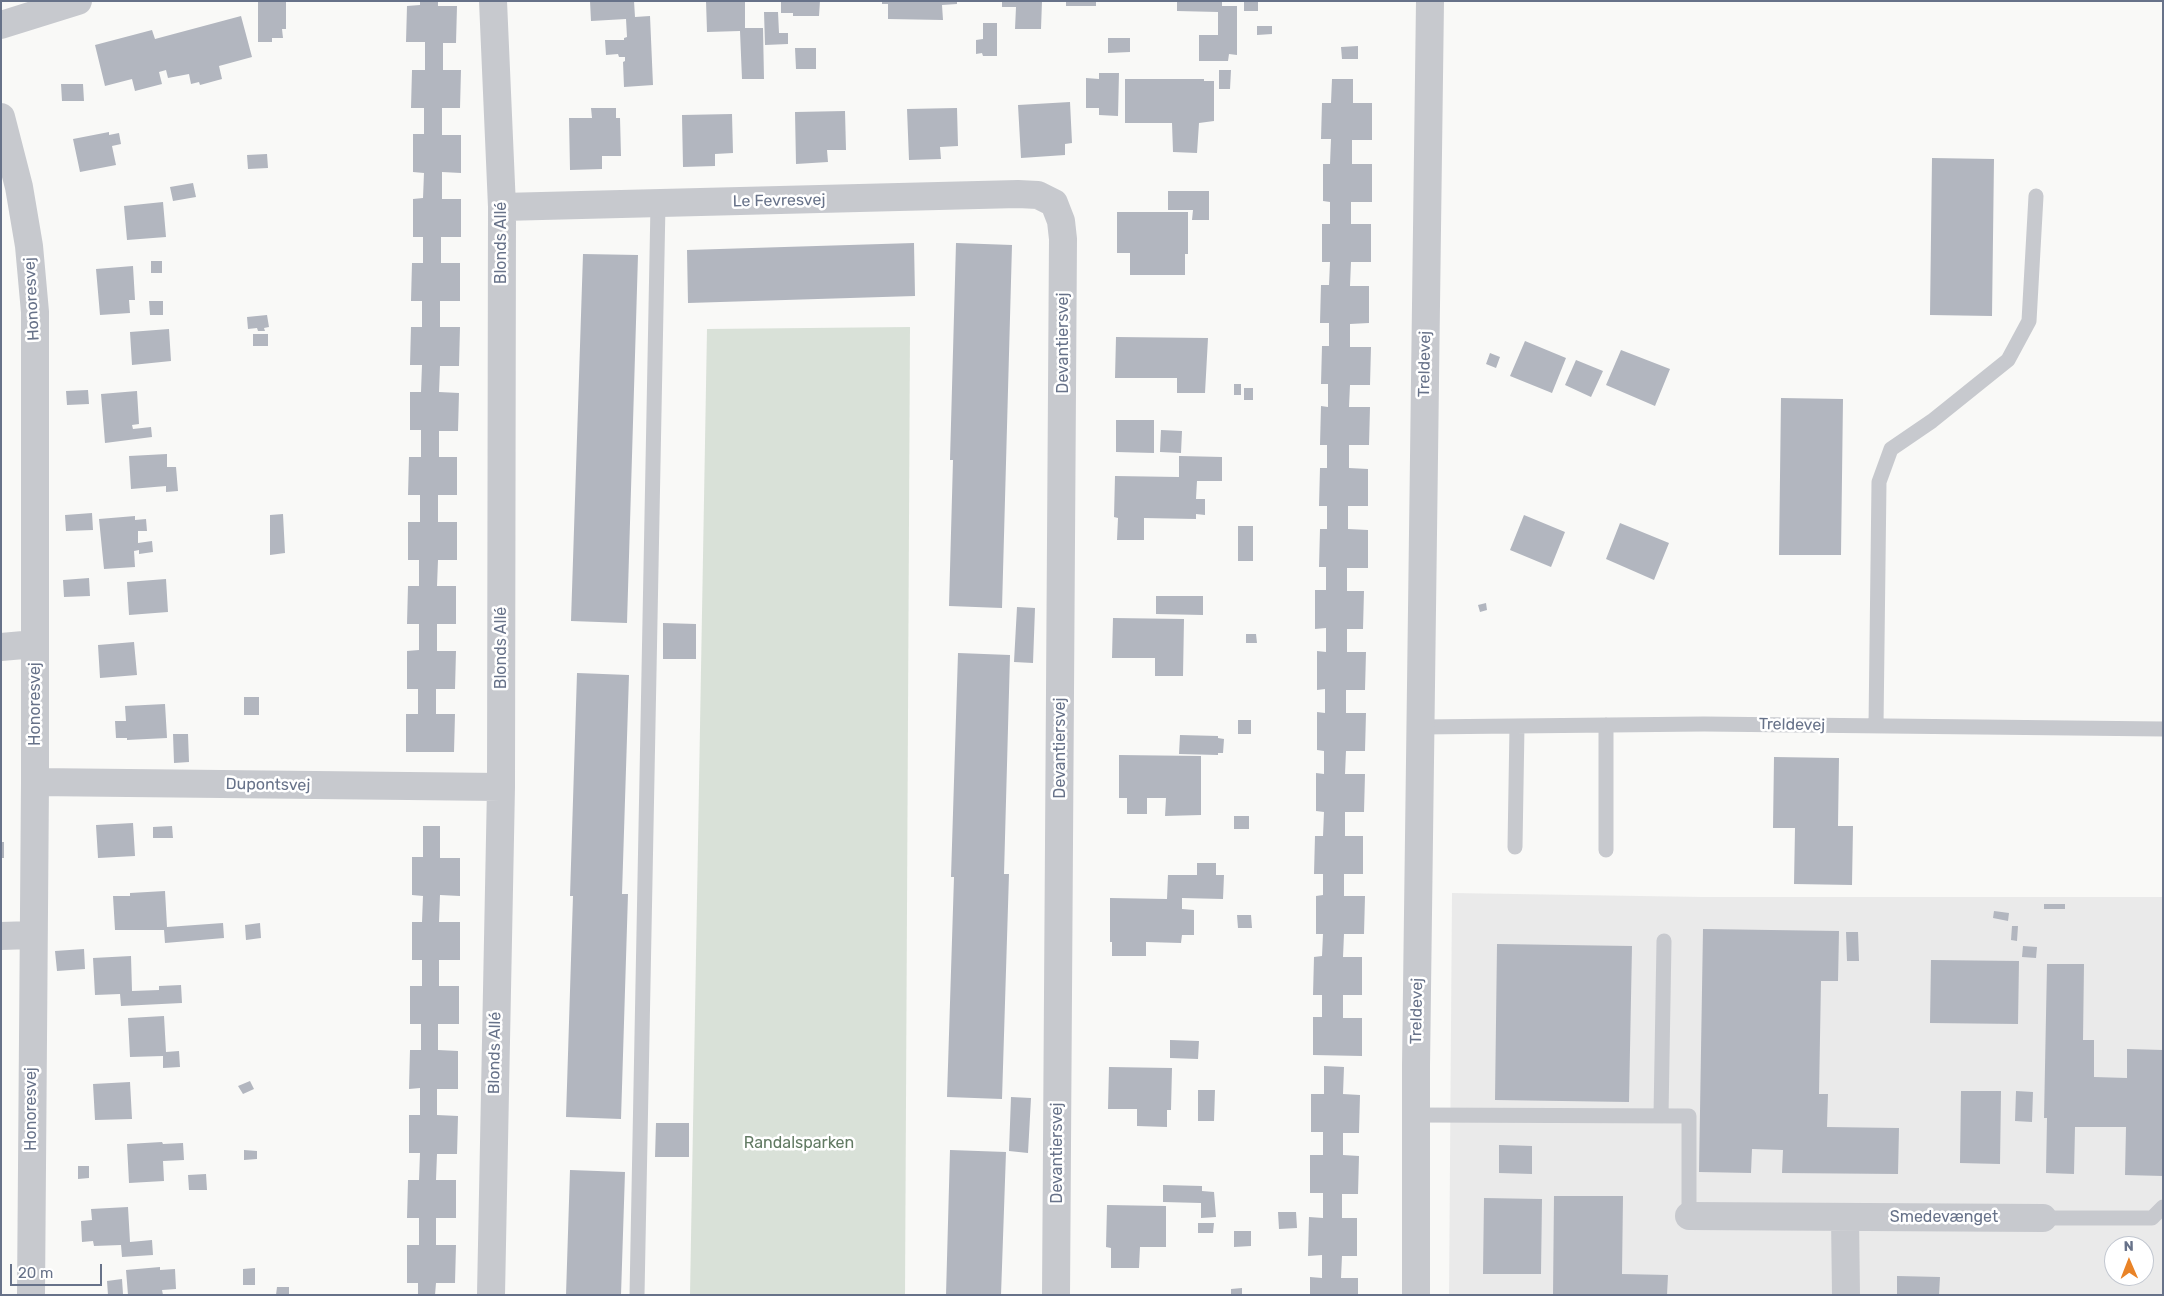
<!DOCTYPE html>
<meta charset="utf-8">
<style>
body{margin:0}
#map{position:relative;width:2164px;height:1296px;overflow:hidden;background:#f9f9f7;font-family:Rubik,sans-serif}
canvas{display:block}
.frame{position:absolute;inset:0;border:2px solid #677289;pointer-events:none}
.north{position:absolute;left:2104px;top:1236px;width:50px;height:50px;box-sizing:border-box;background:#fff;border:1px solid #c2c7d0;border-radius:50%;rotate:359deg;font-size:14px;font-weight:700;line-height:20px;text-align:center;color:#677289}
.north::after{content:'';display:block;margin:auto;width:18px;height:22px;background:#e98327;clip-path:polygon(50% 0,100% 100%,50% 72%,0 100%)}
.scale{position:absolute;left:10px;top:1264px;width:92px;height:22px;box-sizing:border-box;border:2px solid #677289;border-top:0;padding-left:6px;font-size:15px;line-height:18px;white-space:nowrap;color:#677289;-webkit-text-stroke:4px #fff;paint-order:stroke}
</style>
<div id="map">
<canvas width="2164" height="1296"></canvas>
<div class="frame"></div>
<div class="north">N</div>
<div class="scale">20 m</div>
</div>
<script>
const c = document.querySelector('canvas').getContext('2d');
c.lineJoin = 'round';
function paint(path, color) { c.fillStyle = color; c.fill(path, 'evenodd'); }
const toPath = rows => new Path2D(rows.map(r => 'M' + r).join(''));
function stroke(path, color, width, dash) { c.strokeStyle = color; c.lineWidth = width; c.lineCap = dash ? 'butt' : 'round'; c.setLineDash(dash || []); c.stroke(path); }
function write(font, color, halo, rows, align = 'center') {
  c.font = font + ' Rubik,sans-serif'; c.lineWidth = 5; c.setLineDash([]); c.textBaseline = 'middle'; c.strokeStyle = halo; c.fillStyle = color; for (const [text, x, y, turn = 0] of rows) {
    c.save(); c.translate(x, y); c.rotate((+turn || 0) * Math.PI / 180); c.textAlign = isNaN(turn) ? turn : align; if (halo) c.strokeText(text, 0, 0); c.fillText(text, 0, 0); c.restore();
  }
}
paint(toPath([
 [1452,893,1703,897,2163,897,2163,1295,1449,1295],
 [2114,1246,2144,1246,2144,1276,2114,1276]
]), '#eaeaea');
paint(toPath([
 [910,327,905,1295,690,1295,707,329]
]), '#d9e1d8');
paint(toPath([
 [258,1,286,1,286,29,282,29,283,38,272,38,272,42,258,42],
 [420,1,438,1,438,6,457,6,456,43,443,43,443,70,461,70,460,108,442,108,442,135,461,135,461,173,442,172,442,199,461,199,461,237,441,237,441,263,460,263,460,301,440,301,440,327,460,327,459,366,440,366,439,392,459,393,458,431,439,431,439,457,457,457,457,495,438,495,438,522,457,522,457,560,438,560,437,586,456,586,456,624,437,624,437,651,456,651,455,689,436,689,436,714,455,714,454,752,406,752,406,714,418,714,418,689,407,689,407,651,419,650,419,624,407,624,408,586,419,586,419,560,408,560,408,522,420,522,420,495,408,495,409,457,421,457,421,430,410,430,410,392,421,392,422,365,410,365,411,327,422,327,422,301,411,301,412,263,423,263,423,237,413,237,413,199,423,198,424,173,413,172,413,134,424,134,424,108,411,108,412,70,425,70,425,42,406,42,407,6,420,5],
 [590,1,634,1,635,17,650,16,653,85,624,87,623,62,625,61,625,57,619,57,618,54,606,55,605,40,624,40,624,38,627,37,626,19,591,21],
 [706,1,745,1,745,28,763,28,764,79,742,79,740,31,707,32],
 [781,1,820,1,819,16,793,16,793,13,781,13],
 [882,1,957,1,957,4,942,5,943,20,888,19,888,4,882,4],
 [1002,1,1042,1,1041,29,1015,29,1016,7,1002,7],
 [1066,1,1096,1,1096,6,1066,6],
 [1177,1,1222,1,1222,6,1237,6,1237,55,1229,54,1228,61,1199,61,1199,35,1218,35,1218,12,1177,11],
 [1244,1,1258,1,1258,11,1244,11],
 [764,12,778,12,779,33,788,33,788,44,765,45],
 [241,16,252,57,219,66,222,79,200,85,199,82,191,84,189,74,168,78,166,70,159,72,162,84,135,91,132,79,105,86,95,45,152,30,155,39],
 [983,23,997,23,997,56,983,56,982,53,976,54,976,40,983,39],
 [1257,26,1272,26,1272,34,1257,35],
 [1108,38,1130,38,1130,52,1108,53],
 [1358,46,1358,59,1342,59,1341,47],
 [795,48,816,48,816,69,796,69],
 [1219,70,1231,70,1230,89,1219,89],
 [1099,73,1119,73,1118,116,1099,115,1099,108,1086,108,1086,78,1099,79],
 [1125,79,1204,79,1204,81,1214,81,1214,121,1199,123,1197,153,1173,152,1172,123,1125,123],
 [1332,79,1353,79,1353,103,1372,103,1372,140,1352,140,1352,164,1372,164,1372,202,1351,202,1351,224,1371,224,1371,262,1351,262,1350,286,1369,286,1369,323,1350,324,1350,347,1371,347,1370,385,1350,385,1349,407,1370,407,1369,445,1349,445,1349,468,1368,469,1368,506,1348,506,1348,529,1368,530,1368,568,1347,568,1347,591,1364,591,1363,629,1347,629,1347,652,1366,652,1365,690,1346,690,1346,713,1366,713,1365,751,1346,751,1345,774,1365,774,1364,812,1345,812,1345,836,1363,836,1363,874,1344,874,1344,896,1365,896,1364,934,1344,934,1343,957,1362,957,1362,995,1343,995,1343,1018,1362,1018,1362,1056,1313,1055,1313,1017,1322,1017,1322,995,1313,995,1314,957,1322,956,1323,934,1316,934,1316,896,1323,895,1323,874,1314,874,1315,836,1323,836,1324,812,1316,811,1316,773,1324,774,1324,751,1317,750,1317,712,1325,713,1325,689,1317,690,1317,651,1326,652,1326,628,1315,629,1315,590,1326,590,1326,567,1319,567,1320,529,1327,529,1327,506,1319,506,1320,468,1327,468,1327,445,1320,445,1321,406,1328,407,1328,384,1321,384,1322,346,1329,346,1329,323,1320,323,1321,285,1329,285,1330,262,1322,262,1322,224,1330,224,1330,202,1323,201,1323,164,1330,164,1331,139,1321,139,1322,103,1331,103],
 [61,84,83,84,84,101,62,101],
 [1070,102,1072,143,1065,144,1065,155,1021,158,1018,105],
 [591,108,616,108,616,118,620,118,621,156,602,156,602,169,570,170,569,118,592,118],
 [957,108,958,146,940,147,941,159,909,160,907,109],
 [845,111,846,150,827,150,828,162,796,164,795,112],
 [732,114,733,153,715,154,715,166,683,167,682,115],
 [109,132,109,135,119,133,121,144,112,146,116,165,80,172,73,139],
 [267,154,268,168,248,169,247,155],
 [1932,158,1994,159,1992,316,1930,315],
 [193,183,196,197,173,201,170,187],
 [1168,191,1209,191,1209,220,1192,220,1193,210,1168,210],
 [163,202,166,237,127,240,124,206],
 [1117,212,1188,212,1188,254,1185,254,1185,275,1130,275,1130,253,1117,253],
 [914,243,915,296,688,303,687,250],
 [956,243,1012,245,1002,608,949,606,953,460,950,460],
 [583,254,638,255,627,623,571,621],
 [151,261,162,261,162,273,151,273],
 [133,266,135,300,129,300,130,313,100,315,96,269],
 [149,301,163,301,163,315,150,315],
 [267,315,269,327,264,328,265,331,258,331,257,328,248,329,247,317],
 [169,329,171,361,132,365,130,332],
 [253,334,268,334,268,346,253,346],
 [1116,337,1208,338,1205,393,1177,393,1177,378,1115,378],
 [1525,341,1566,358,1552,393,1510,376],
 [1621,350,1670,369,1655,406,1606,385],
 [1490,353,1500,357,1496,368,1486,364],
 [1576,360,1603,371,1591,397,1565,385],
 [1234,384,1241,384,1241,395,1234,395],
 [1244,388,1253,388,1253,400,1244,400],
 [88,390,89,404,67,405,66,391],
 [137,391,139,424,132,425,133,429,151,427,152,437,105,443,101,394],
 [1781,398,1843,399,1841,555,1779,555],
 [1116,420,1154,420,1154,453,1116,452],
 [1161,430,1182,431,1181,453,1160,452],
 [167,454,167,467,176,467,178,491,166,492,166,486,131,489,129,456],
 [1179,456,1222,457,1222,481,1197,481,1196,499,1205,499,1205,515,1196,514,1196,519,1144,518,1144,540,1117,540,1118,518,1114,517,1115,476,1179,477],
 [92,513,93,530,66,531,65,515],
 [283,514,285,553,270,555,270,515],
 [1524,515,1565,532,1551,567,1510,550],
 [135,516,135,520,146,519,147,531,138,531,138,543,152,541,153,552,139,554,139,550,134,551,135,567,104,569,99,519],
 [1620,523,1669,543,1654,580,1606,559],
 [1238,526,1253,526,1253,561,1238,561],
 [89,578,90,596,64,597,63,580],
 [166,579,168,612,129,615,127,582],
 [1156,596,1203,596,1203,615,1156,614],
 [1486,603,1487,610,1480,612,1478,605],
 [1017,607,1035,608,1033,663,1014,662],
 [1113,618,1184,619,1183,676,1155,676,1155,658,1112,658],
 [663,623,696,624,696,659,663,659],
 [1246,634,1256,634,1257,643,1246,643],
 [134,642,137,675,100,678,98,645],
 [958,653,1010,655,1004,874,1009,874,1002,1099,947,1097,954,877,951,877],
 [577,673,629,675,622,894,628,894,621,1119,566,1117,573,896,570,896],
 [244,697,259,697,259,715,244,715],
 [165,704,167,738,127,740,127,738,116,738,115,721,126,721,125,706],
 [1238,720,1251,720,1251,734,1238,734],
 [173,734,188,734,189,762,174,763],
 [1180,735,1218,736,1218,738,1224,739,1223,753,1218,753,1218,755,1179,754],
 [1119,755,1201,756,1201,815,1165,816,1166,798,1147,798,1147,814,1127,814,1127,798,1119,798],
 [1774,757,1839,758,1838,826,1853,826,1852,885,1794,884,1795,828,1773,828],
 [1234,816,1249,816,1249,829,1234,829],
 [133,823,135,856,98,858,96,825],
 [172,826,173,838,153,838,153,827],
 [423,826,440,826,440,858,460,858,460,896,440,895,439,922,460,922,460,960,439,960,439,986,459,986,459,1024,438,1024,438,1050,458,1051,458,1089,437,1089,437,1115,458,1116,457,1154,437,1154,436,1180,456,1180,456,1218,436,1218,436,1245,456,1245,455,1283,436,1283,435,1295,418,1295,418,1283,407,1283,407,1245,419,1245,419,1218,407,1218,408,1180,419,1180,420,1153,409,1153,409,1115,420,1115,420,1088,409,1089,410,1050,421,1050,421,1024,410,1024,410,986,422,986,422,960,412,960,412,922,422,922,423,896,412,895,412,857,423,857],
 [1,842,4,842,4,858,1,858],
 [1197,863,1216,863,1216,875,1224,875,1223,899,1182,898,1182,909,1194,910,1194,935,1182,935,1181,943,1146,942,1146,956,1112,956,1112,942,1110,942,1110,898,1167,899,1168,875,1197,875],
 [165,891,167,927,223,923,224,938,165,943,164,930,115,930,113,896,130,896,130,893],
 [2044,904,2065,904,2065,909,2044,909],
 [1994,911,2009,913,2008,921,1993,918],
 [1237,915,1251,915,1252,928,1238,928],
 [260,923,261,938,246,940,245,925],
 [2012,926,2018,926,2017,941,2011,940],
 [1703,929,1839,931,1838,981,1821,981,1819,1094,1828,1094,1827,1127,1899,1128,1898,1174,1782,1173,1783,1150,1752,1149,1751,1173,1699,1172],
 [1846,932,1858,932,1859,961,1847,961],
 [1497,944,1632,946,1629,1102,1495,1100],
 [2023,946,2037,947,2036,958,2022,957],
 [84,949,85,969,57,971,55,951],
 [131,956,132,991,159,990,159,986,181,985,182,1003,121,1006,120,994,95,995,93,958],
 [1931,960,2019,961,2018,1024,1930,1023],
 [2047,964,2084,964,2083,1040,2094,1040,2094,1077,2127,1078,2127,1049,2163,1050,2163,1176,2125,1175,2126,1127,2075,1127,2074,1174,2046,1173,2047,1118,2044,1118],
 [164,1016,166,1052,179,1051,180,1067,163,1068,163,1056,130,1057,128,1018],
 [1170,1040,1199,1041,1198,1059,1170,1058],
 [1324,1066,1344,1067,1343,1094,1360,1095,1359,1133,1343,1133,1343,1155,1359,1156,1358,1194,1342,1194,1342,1218,1357,1218,1357,1256,1342,1256,1341,1278,1358,1278,1358,1295,1310,1295,1310,1277,1322,1278,1322,1255,1308,1256,1309,1217,1323,1218,1323,1193,1310,1193,1310,1155,1323,1155,1323,1132,1311,1132,1311,1094,1324,1094],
 [1109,1067,1172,1068,1171,1110,1167,1110,1167,1127,1137,1126,1137,1109,1108,1109],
 [250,1081,254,1089,243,1094,238,1086],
 [130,1082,132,1119,95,1120,93,1084],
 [1198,1090,1215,1090,1214,1121,1198,1121],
 [1961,1091,2001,1091,2000,1164,1960,1163],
 [2016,1091,2033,1092,2032,1122,2015,1121],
 [1011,1097,1031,1098,1028,1153,1009,1151],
 [656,1123,689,1123,689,1157,655,1157],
 [162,1142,163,1144,183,1143,184,1160,163,1161,164,1181,129,1183,127,1144],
 [1499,1145,1532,1146,1532,1174,1499,1173],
 [244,1150,257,1151,257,1159,244,1160],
 [950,1150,1006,1152,1001,1295,946,1295],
 [78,1166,89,1166,89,1178,78,1179],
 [570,1170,625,1172,621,1295,566,1295],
 [206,1174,207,1190,189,1190,188,1175],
 [1163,1185,1202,1186,1202,1191,1214,1192,1216,1217,1201,1218,1201,1203,1163,1202],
 [1554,1196,1623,1196,1622,1274,1668,1275,1667,1295,1553,1295],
 [1484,1198,1542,1199,1541,1274,1483,1274],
 [1107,1205,1166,1206,1166,1247,1140,1247,1139,1268,1111,1268,1111,1248,1106,1247],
 [128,1207,130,1242,152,1240,153,1255,122,1257,121,1245,94,1246,93,1241,82,1242,81,1221,92,1220,91,1209],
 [1278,1212,1296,1212,1297,1228,1279,1229],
 [1198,1223,1214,1223,1213,1233,1198,1233],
 [1234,1231,1251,1231,1251,1246,1234,1247],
 [160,1267,160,1270,175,1269,176,1289,162,1290,163,1295,128,1295,126,1270],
 [255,1268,255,1285,243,1285,243,1269],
 [1897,1276,1940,1277,1939,1295,1897,1295],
 [122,1279,123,1294,108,1295,107,1281],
 [277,1287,289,1287,289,1295,276,1295],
 [1242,1288,1242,1295,1231,1295,1231,1289]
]), '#b2b6bf');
stroke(toPath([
 [1876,726,1879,482,1891,449,1932,421,2008,360,2029,321,2036,196],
 [1421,727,1704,724,2163,729],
 [1515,847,1517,726],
 [1606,850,1606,725],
 [1416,1115,1689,1116,1689,1216],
 [1661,1116,1664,941],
 [2043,1218,2152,1218,2163,1207],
 [637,1295,658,204]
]), '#c7c9ce', 15);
stroke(toPath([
 [1,117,19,187,29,246,35,312,35,782,31,1295],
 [502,207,1018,194,1038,195,1054,203,1061,221,1063,239,1056,1295],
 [1,647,35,644],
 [35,782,501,787],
 [1,936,32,935],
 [1689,1216,2043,1218],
 [1845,1217,1846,1295],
 [491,1295,501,787,502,207,493,1]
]), '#c7c9ce', 28);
stroke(toPath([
 [1,25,78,1],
 [1416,1295,1416,1065,1430,1]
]), '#c7c9ce', 28);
write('16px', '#677289', '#fff', [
 ["Le Fevresvej",779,201,-1],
 ["Blonds Allé",501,243,-90],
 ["Honoresvej",32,299,-93],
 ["Devantiersvej",1063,343,-90],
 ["Treldevej",1425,364,-89],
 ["Blonds Allé",501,648,-90],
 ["Honoresvej",35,704,-90],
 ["Treldevej",1792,725,1],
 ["Devantiersvej",1060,748,-90],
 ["Dupontsvej",268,785,1],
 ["Treldevej",1417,1011,-89],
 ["Blonds Allé",495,1053,-89],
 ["Honoresvej",31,1109,-90],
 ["Devantiersvej",1057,1153,-90],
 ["Smedevænget",1944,1217]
]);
write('16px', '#627a63', '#fff', [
 ["Randalsparken",799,1143]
]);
</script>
